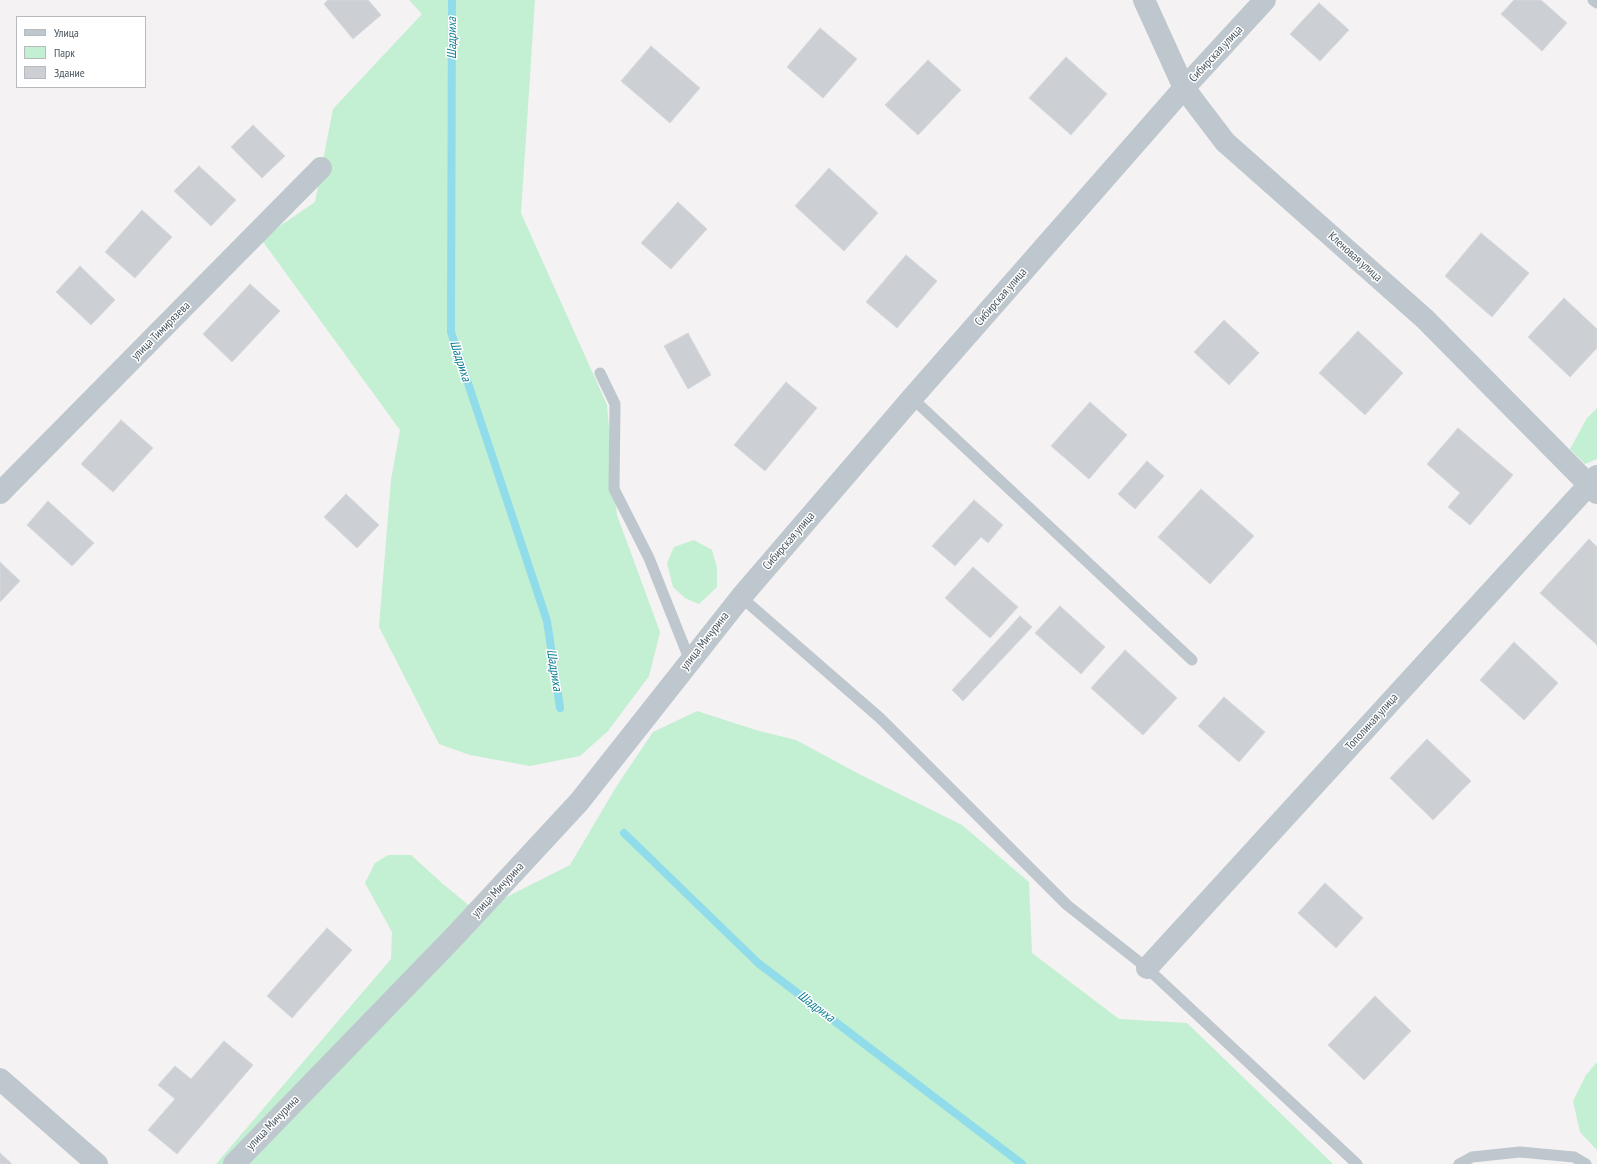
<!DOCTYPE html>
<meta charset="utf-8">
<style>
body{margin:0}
#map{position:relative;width:1597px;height:1164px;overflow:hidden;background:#f4f2f2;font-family:"PT Sans Narrow",sans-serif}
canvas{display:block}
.legend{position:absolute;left:16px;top:16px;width:130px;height:72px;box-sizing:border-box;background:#fff;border:1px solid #b7bbbf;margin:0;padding:5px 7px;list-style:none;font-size:12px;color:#4a565f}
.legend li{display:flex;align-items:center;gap:8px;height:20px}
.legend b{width:20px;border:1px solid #b7bbbf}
</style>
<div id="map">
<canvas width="1597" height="1164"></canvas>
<ul class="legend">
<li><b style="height:5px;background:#bec7ce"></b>Улица</li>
<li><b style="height:11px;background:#c3efd2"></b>Парк</li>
<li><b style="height:11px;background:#cccfd4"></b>Здание</li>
</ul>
</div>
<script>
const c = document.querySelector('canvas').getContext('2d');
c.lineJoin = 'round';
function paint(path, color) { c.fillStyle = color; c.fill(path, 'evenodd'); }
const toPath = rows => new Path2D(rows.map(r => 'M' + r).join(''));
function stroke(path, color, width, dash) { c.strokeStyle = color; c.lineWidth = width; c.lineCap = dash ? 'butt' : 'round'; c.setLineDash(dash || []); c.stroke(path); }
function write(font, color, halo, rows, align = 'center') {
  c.font = font + ' "PT Sans Narrow",sans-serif'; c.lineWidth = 3; c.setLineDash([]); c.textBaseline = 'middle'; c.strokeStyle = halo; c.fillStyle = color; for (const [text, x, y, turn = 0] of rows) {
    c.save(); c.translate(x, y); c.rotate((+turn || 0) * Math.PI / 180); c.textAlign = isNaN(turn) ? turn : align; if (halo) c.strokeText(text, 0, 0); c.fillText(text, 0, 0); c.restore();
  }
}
paint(toPath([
 [409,0,535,0,521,213,607,405,617,515,660,632,649,676,608,731,580,756,530,766,470,755,439,744,379,627,391,480,400,430,261,239,315,202,333,109,422,14],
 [1597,408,1597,459,1585,464,1570,449,1587,418],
 [694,540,712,550,717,568,717,587,699,604,685,598,673,587,667,563,674,547],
 [697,711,759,731,796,740,859,774,962,825,1029,882,1032,953,1119,1019,1187,1023,1333,1164,216,1164,391,959,392,932,365,883,375,863,388,855,411,855,443,884,477,912,570,865,616,787,653,732],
 [1597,1062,1597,1150,1580,1132,1573,1101,1586,1075]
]), '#c3efd2');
stroke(toPath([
 [452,0,451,332,547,621,560,708],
 [624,833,758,963,1022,1164]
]), '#91dceb', 8);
const building = toPath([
 [328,0,368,0,381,15,353,39,324,4,328,0],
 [1514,0,1541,0,1567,23,1542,51,1501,14,1514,0],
 [1319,3,1349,30,1320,61,1290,34,1319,3],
 [820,28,857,59,823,98,787,67,820,28],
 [651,46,700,88,670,123,621,81,651,46],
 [1066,57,1107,94,1071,135,1029,98,1066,57],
 [928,60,961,90,918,135,885,105,928,60],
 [253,125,285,156,262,178,231,147,253,125],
 [199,166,236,200,211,226,174,191,199,166],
 [829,168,878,213,844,251,795,206,829,168],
 [678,202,707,229,671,269,641,243,678,202],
 [142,210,172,237,135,278,105,252,142,210],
 [1481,233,1529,273,1492,317,1445,276,1481,233],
 [906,255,937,281,897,328,866,302,906,255],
 [80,266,115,300,91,325,56,292,80,266],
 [250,284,280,311,232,362,203,334,250,284],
 [1564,298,1597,329,1597,348,1570,377,1528,337,1564,298],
 [1224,320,1259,353,1229,385,1194,352,1224,320],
 [1358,331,1403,373,1365,415,1319,373,1358,331],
 [688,333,711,375,688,389,664,346,688,333],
 [786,382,817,408,765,471,734,445,786,382],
 [1090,402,1127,435,1089,479,1051,446,1090,402],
 [121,420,153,448,113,492,81,464,121,420],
 [1458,428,1513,475,1470,525,1448,507,1460,493,1427,464,1458,428],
 [1147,461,1164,476,1135,509,1118,494,1147,461],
 [1201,489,1254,536,1210,584,1158,537,1201,489],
 [346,494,379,525,357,548,324,517,346,494],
 [974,500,1003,525,988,543,981,537,955,566,932,546,974,500],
 [48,501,94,543,72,566,27,525,48,501],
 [1589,539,1597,547,1597,645,1540,593,1589,539],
 [0,562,20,581,0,602,0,562],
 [973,567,1018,607,990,638,945,598,973,567],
 [1060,606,1105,647,1081,674,1035,633,1060,606],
 [1020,616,1032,627,963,701,952,690,1020,616],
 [1514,642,1558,683,1524,720,1480,680,1514,642],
 [1125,650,1177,698,1143,735,1091,688,1125,650],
 [1224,697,1265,732,1239,762,1198,726,1224,697],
 [1427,739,1471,781,1433,820,1390,778,1427,739],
 [1325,883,1363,918,1336,948,1298,913,1325,883],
 [327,928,352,950,292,1018,267,996,327,928],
 [1375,996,1411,1031,1364,1080,1328,1045,1375,996],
 [224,1041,253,1065,177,1154,148,1130,175,1099,158,1085,175,1066,191,1079,224,1041],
 [0,1153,12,1164,0,1164,0,1153]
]);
paint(building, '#cccfd4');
stroke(building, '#d6d8dd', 1);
stroke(toPath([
 [1593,0,1597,3],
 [600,373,615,404,614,489,649,558,690,661],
 [912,398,1192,660],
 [741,597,880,718,1067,905,1147,968,1357,1164],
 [1459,1164,1472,1157,1520,1152,1574,1157,1586,1164]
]), '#bec7ce', 11);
stroke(toPath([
 [1144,0,1184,88,1225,142,1425,319,1597,493],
 [0,493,321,168],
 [1147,968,1597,476],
 [0,1079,97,1164]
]), '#bec7ce', 22);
stroke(toPath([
 [234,1164,453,938,579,802,741,597,912,398,1184,88,1265,0]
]), '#bec7ce', 22);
write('12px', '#4a565f', '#fff', [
 ["Сибирская улица",1216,54,-47],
 ["Кленовая улица",1355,257,42],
 ["Сибирская улица",1001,297,-49],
 ["улица Тимирязева",161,331,-45],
 ["Сибирская улица",789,541,-49],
 ["улица Мичурина",705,641,-52],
 ["Тополиная улица",1372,722,-48],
 ["улица Мичурина",498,890,-47],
 ["улица Мичурина",273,1123,-46]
]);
write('italic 13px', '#107f95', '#fff', [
 ["Шадриха",452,38,-90],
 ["Шадриха",460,361,72],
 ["Шадриха",554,670,81],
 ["Шадриха",816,1007,37]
]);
</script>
